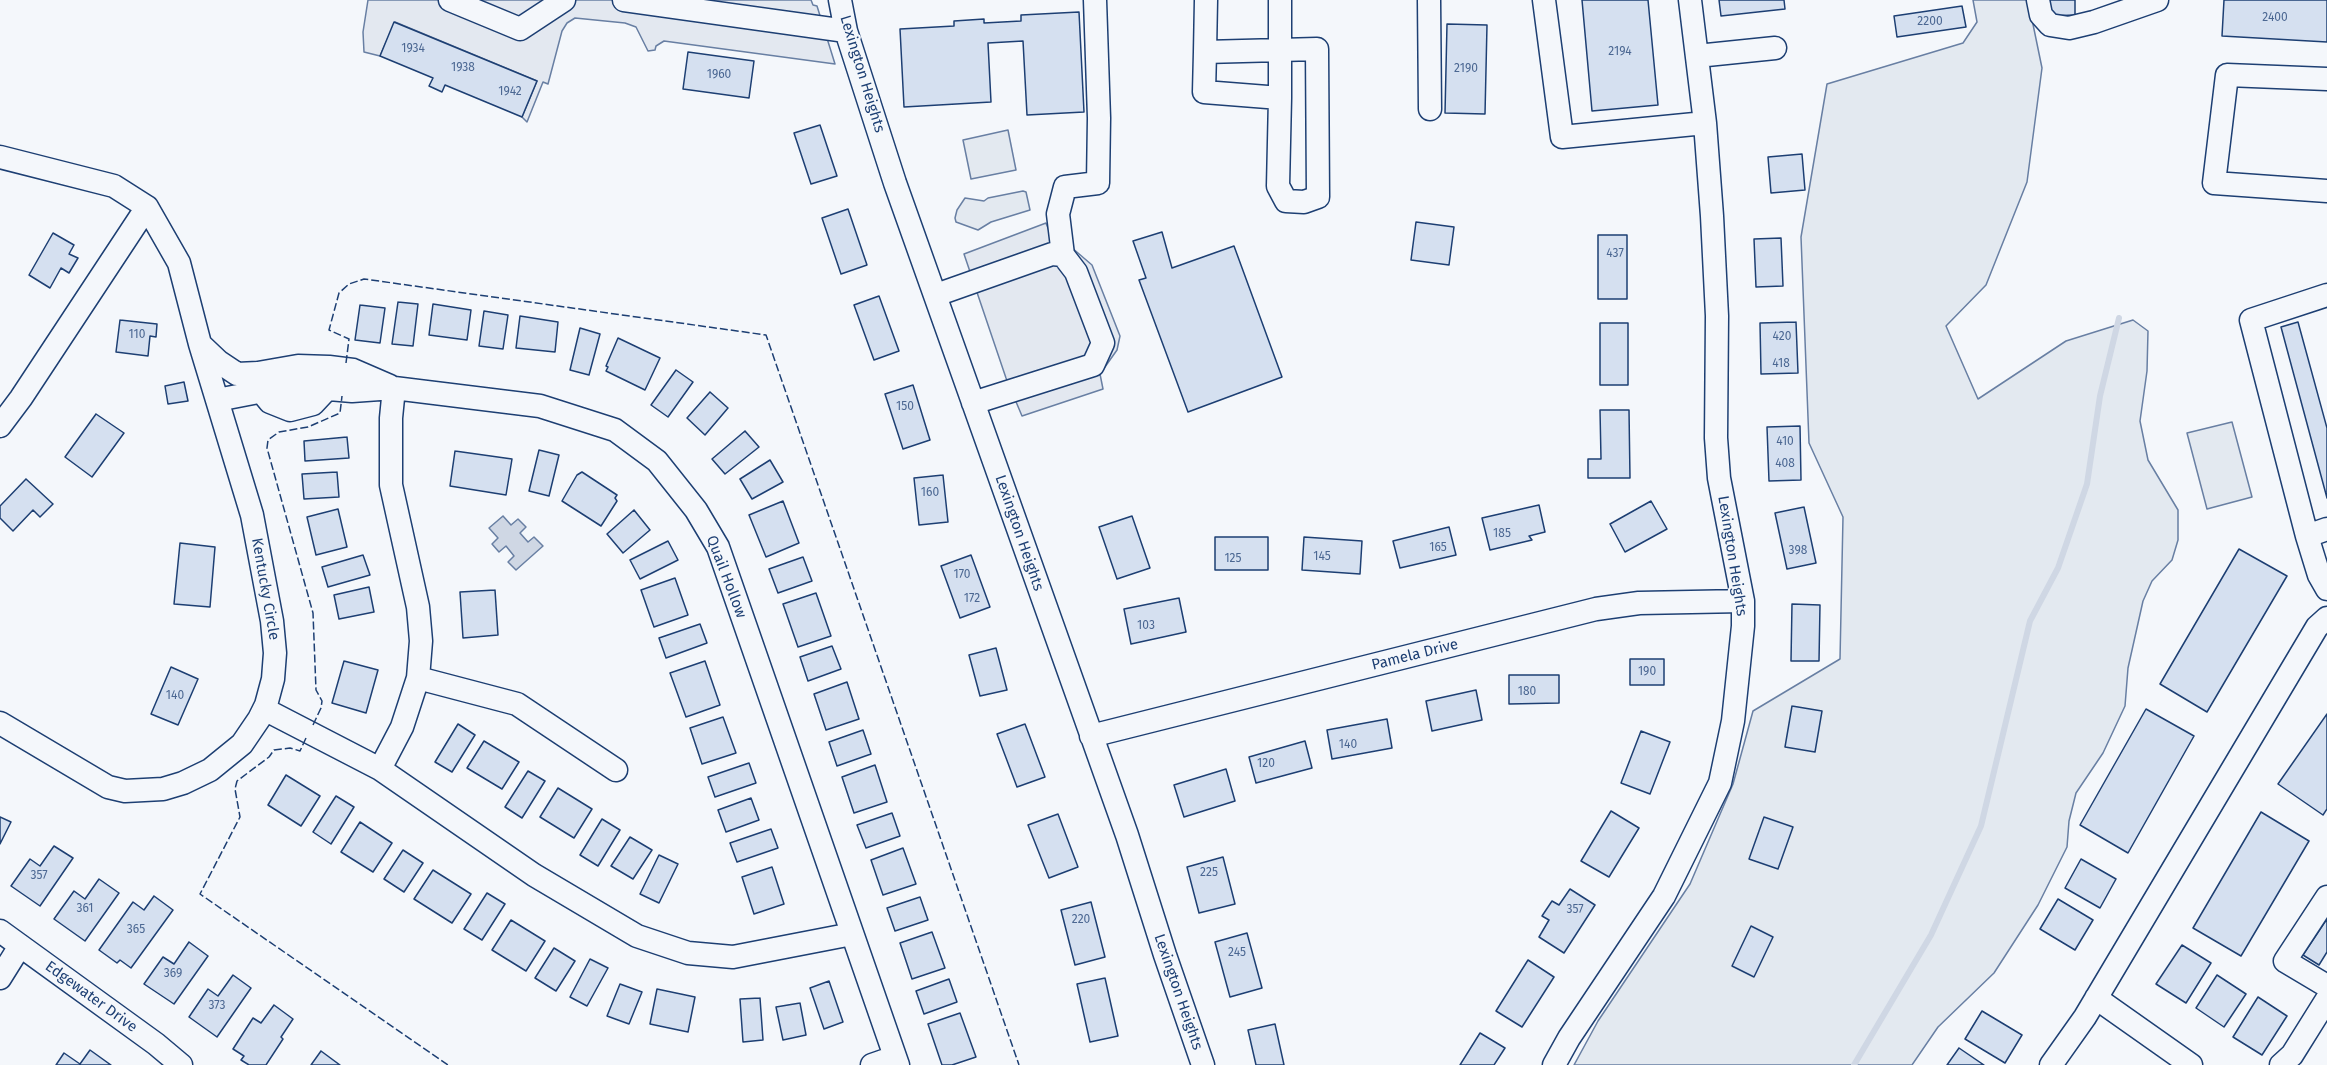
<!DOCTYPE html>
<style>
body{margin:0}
canvas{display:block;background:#f4f7fb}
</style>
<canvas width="2327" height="1065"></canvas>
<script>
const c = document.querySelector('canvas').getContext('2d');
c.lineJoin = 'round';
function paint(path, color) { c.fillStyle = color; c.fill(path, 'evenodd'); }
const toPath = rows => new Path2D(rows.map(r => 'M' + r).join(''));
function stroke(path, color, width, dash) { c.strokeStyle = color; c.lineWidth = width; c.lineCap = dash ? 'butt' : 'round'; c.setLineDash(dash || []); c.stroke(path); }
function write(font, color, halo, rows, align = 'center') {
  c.font = font + ' "Fira Sans",sans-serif'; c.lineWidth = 4.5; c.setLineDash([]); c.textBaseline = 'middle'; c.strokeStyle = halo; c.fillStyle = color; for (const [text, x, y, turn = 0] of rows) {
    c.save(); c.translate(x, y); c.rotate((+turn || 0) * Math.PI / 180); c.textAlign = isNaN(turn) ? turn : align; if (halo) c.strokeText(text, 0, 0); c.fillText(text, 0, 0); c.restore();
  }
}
const green = toPath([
 [1973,0,2028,0,2042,68,2027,182,1986,285,1946,326,1978,399,2066,341,2133,320,2148,331,2147,371,2140,421,2148,460,2178,510,2178,540,2172,560,2152,581,2143,601,2128,668,2125,706,2103,753,2076,793,2069,821,2067,847,2038,905,1994,973,1938,1027,1912,1065,1574,1065,1598,1021,1690,884,1733,784,1753,711,1840,659,1843,517,1809,443,1801,237,1827,84,1963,43,1977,22,1973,0],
 [1008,130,1016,170,971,179,963,140,1008,130],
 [1023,191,1026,192,1030,210,991,222,978,230,956,222,955,218,957,210,965,198,984,201,988,198,1023,191],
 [2232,422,2252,497,2207,509,2187,433,2232,422]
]);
paint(green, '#e3e9f0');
stroke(green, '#687fa3', 1.5);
const parking = toPath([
 [368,0,811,0,813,5,817,6,835,64,664,41,656,46,655,50,648,51,636,27,625,23,575,18,567,23,562,31,548,84,543,82,527,122,522,117,537,81,395,22,380,56,364,52,363,32,368,0],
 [1046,223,1053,241,1071,247,1092,265,1120,336,1117,350,1100,374,1103,389,1022,416,1006,378,964,254,1046,223]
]);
paint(parking, '#e3e8f0');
stroke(parking, '#687fa3', 1.5);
const water = toPath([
 [503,516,511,525,518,519,526,527,520,533,528,542,534,537,543,546,516,570,508,562,514,556,506,546,499,552,492,544,498,538,489,528,503,516]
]);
paint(water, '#cfd7e4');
stroke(water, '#687fa3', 1.5);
stroke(toPath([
 [1854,1065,1931,935,1981,826,2030,621,2058,568,2087,484,2100,396,2119,318]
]), '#cfd7e4', 6);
const building = toPath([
 [1582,0,1648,0,1658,105,1592,111,1582,0],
 [1719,0,1784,0,1785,9,1721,16,1719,0],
 [2049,0,2075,0,2075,15,2050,16,2049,0],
 [2224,0,2327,0,2327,42,2222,36,2224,0],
 [1962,6,1966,27,1897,37,1894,16,1962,6],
 [1079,12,1084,112,1027,115,1023,41,988,43,991,102,904,107,900,29,954,26,954,21,984,19,984,23,1021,21,1021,15,1079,12],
 [394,22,537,81,522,117,445,85,442,92,429,86,433,78,380,56,394,22],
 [1447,24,1487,25,1485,114,1445,113,1447,24],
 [688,52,754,61,749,98,683,89,688,52],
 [820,125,837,176,811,184,794,133,820,125],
 [1802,154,1805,190,1771,193,1768,157,1802,154],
 [848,209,867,265,841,274,822,218,848,209],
 [1416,222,1454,227,1449,265,1411,260,1416,222],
 [1162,232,1172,268,1234,246,1282,377,1188,412,1139,280,1146,278,1133,241,1162,232],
 [53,233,74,245,69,254,78,258,69,273,61,268,50,288,29,275,53,233],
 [1598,235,1627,235,1627,299,1598,299,1598,235],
 [1781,238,1783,286,1756,287,1754,239,1781,238],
 [879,296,899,351,874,360,854,305,879,296],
 [398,302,418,304,413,346,392,344,398,302],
 [433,304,471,310,467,340,429,335,433,304],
 [360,305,385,308,380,343,355,340,360,305],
 [484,311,508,315,503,349,479,346,484,311],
 [520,316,558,322,555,352,516,348,520,316],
 [120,320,157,324,156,337,150,336,148,356,116,352,120,320],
 [1796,322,1798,373,1761,374,1760,323,1796,322],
 [2298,322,2327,428,2327,498,2281,327,2298,322],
 [1600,323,1628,323,1628,385,1600,385,1600,323],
 [580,328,600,334,589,375,570,370,580,328],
 [618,338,660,358,645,390,606,371,608,367,606,366,618,338],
 [676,370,693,382,668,417,651,405,676,370],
 [184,382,188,401,168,404,165,386,184,382],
 [913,385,930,440,903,449,885,394,913,385],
 [710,392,728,408,705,435,687,418,710,392],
 [1600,410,1629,410,1630,478,1588,478,1588,459,1601,459,1600,410],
 [96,414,124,433,92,477,65,457,96,414],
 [1800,426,1801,480,1769,481,1767,427,1800,426],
 [745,431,759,447,725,474,712,459,745,431],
 [347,437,349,458,305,461,304,441,347,437],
 [539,450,559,455,549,496,529,491,539,450],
 [455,451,512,459,506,495,450,486,455,451],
 [770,460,783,482,752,499,740,479,770,460],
 [337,472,339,497,304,499,302,474,337,472],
 [582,472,617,495,615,498,617,501,601,526,562,501,577,475,582,472],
 [943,475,948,522,919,525,914,478,943,475],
 [26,479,53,504,40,517,33,510,13,531,0,518,0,506,26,479],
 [783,501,799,543,766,557,749,515,783,501],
 [1651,501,1667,529,1625,552,1610,524,1651,501],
 [1539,505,1545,532,1529,536,1532,540,1490,550,1482,518,1539,505],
 [1804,507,1816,563,1787,569,1775,513,1804,507],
 [338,509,347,547,316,555,307,517,338,509],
 [634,510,650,530,623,553,607,534,634,510],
 [1132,516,1150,568,1117,579,1099,527,1132,516],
 [1449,527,1456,555,1400,568,1393,541,1449,527],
 [1215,537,1268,537,1268,570,1215,570,1215,537],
 [1304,537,1362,541,1360,574,1302,570,1304,537],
 [668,541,678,560,640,579,630,560,668,541],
 [180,543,215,547,210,607,174,604,180,543],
 [2239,549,2287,576,2207,712,2160,684,2239,549],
 [363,555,370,575,328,587,322,567,363,555],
 [971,555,990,607,960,618,941,566,971,555],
 [803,557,812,581,778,593,769,569,803,557],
 [675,578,688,615,654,627,641,590,675,578],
 [369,587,374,612,339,619,334,595,369,587],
 [495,590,498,635,463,638,460,592,495,590],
 [816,593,831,636,798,647,783,604,816,593],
 [1179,598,1186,632,1131,644,1124,609,1179,598],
 [1792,604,1820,605,1819,661,1791,661,1792,604],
 [700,624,707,643,666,658,659,638,700,624],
 [832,646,841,669,808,681,800,657,832,646],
 [996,648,1007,690,980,696,969,655,996,648],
 [1630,659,1664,659,1664,685,1630,685,1630,659],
 [344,661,378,670,366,713,332,703,344,661],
 [705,661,720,705,686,717,670,673,705,661],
 [171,667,198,679,178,725,151,714,171,667],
 [1509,675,1559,675,1559,703,1509,704,1509,675],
 [847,682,859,719,826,730,814,694,847,682],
 [1476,690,1482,720,1432,731,1426,701,1476,690],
 [1792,706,1822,711,1815,752,1785,747,1792,706],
 [2146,709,2194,736,2128,853,2080,825,2146,709],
 [2327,714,2327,809,2323,815,2278,784,2327,714],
 [723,717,736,753,702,764,690,728,723,717],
 [1387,719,1392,748,1332,759,1327,730,1387,719],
 [458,724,475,735,452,772,435,762,458,724],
 [1025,724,1045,777,1017,787,997,734,1025,724],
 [863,730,871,754,837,766,829,742,863,730],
 [1641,731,1670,742,1650,794,1621,783,1641,731],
 [484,741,519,762,502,789,467,768,484,741],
 [1305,741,1312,768,1256,783,1249,757,1305,741],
 [749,763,756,783,715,797,708,777,749,763],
 [875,765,887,802,854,813,842,777,875,765],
 [1226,769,1235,801,1184,817,1174,785,1226,769],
 [528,771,545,781,522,818,505,807,528,771],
 [286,775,320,796,301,826,268,805,286,775],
 [558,788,592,809,574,838,540,817,558,788],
 [336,796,354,807,331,844,313,832,336,796],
 [751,798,759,820,726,832,718,810,751,798],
 [1611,811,1639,828,1609,877,1581,861,1611,811],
 [2261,812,2309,841,2241,956,2193,928,2261,812],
 [892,813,900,836,866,848,857,825,892,813],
 [1058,814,1078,867,1049,878,1028,825,1058,814],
 [0,817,11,822,0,844,0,817],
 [1764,817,1793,827,1778,869,1749,859,1764,817],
 [602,819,620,830,598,866,580,855,602,819],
 [360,822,392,843,373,872,341,852,360,822],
 [771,829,778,848,737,862,730,843,771,829],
 [630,837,652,850,633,879,611,866,630,837],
 [54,846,73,858,40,906,11,886,30,859,40,866,54,846],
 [903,848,916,884,883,895,871,860,903,848],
 [403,850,423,863,404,892,384,879,403,850],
 [659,855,678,864,659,903,640,894,659,855],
 [1223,857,1235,904,1199,913,1187,867,1223,857],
 [2081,859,2116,879,2100,908,2065,888,2081,859],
 [772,867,784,904,754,914,742,877,772,867],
 [433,870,471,894,452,923,414,899,433,870],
 [99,879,119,893,85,941,54,919,74,891,85,899,99,879],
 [1570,889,1595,905,1564,953,1539,937,1549,920,1542,916,1552,901,1559,905,1570,889],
 [487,893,505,904,482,940,464,929,487,893],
 [154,896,173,910,131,968,120,960,117,963,99,950,133,902,144,910,154,896],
 [920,897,928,920,895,931,887,908,920,897],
 [2058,899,2093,920,2075,950,2040,929,2058,899],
 [1091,902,1105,957,1075,965,1061,910,1091,902],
 [2327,919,2327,952,2319,965,2303,955,2327,919],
 [511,920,545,941,526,971,492,950,511,920],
 [1751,926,1773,937,1754,977,1732,966,1751,926],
 [932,932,945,968,912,979,900,943,932,932],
 [1247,933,1262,988,1230,997,1215,942,1247,933],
 [189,942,208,956,174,1004,144,984,163,957,174,964,189,942],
 [2182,945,2211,963,2186,1003,2156,984,2182,945],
 [554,948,575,961,556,991,535,978,554,948],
 [590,959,608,968,587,1006,570,997,590,959],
 [1528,960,1554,977,1522,1027,1496,1011,1528,960],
 [233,975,251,988,217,1037,189,1017,208,989,218,996,233,975],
 [2217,975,2246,994,2224,1027,2196,1008,2217,975],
 [1105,978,1118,1036,1090,1042,1077,984,1105,978],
 [949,979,957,1002,924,1014,916,991,949,979],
 [829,981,843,1022,824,1029,810,988,829,981],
 [620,984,642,992,629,1024,607,1016,620,984],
 [657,989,695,997,688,1032,650,1024,657,989],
 [2258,997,2287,1016,2262,1055,2233,1037,2258,997],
 [760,998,763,1040,743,1042,740,999,760,998],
 [800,1003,806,1035,783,1040,776,1007,800,1003],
 [274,1005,293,1019,281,1037,283,1039,266,1065,249,1065,241,1060,244,1056,233,1049,253,1018,261,1023,274,1005],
 [1982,1011,2022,1035,2005,1063,1965,1039,1982,1011],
 [960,1013,976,1057,952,1065,942,1065,928,1024,960,1013],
 [1275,1024,1284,1065,1256,1065,1248,1030,1275,1024],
 [1480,1033,1505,1048,1494,1065,1460,1065,1480,1033],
 [1959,1048,1984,1065,1947,1065,1959,1048],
 [90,1050,111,1065,56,1065,64,1053,80,1064,90,1050],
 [321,1051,340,1065,311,1065,321,1051]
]);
paint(building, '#d5e0f0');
stroke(building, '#1d3f73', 1.5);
const minor = toPath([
 [450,0,520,29,564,0],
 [624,0,846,31],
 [840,0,846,31,895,183,1127,835,1165,955,1203,1065],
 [1206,0,1205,52,1280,50,1317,49,1318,197,1304,202,1286,201,1278,186,1280,98,1280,0],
 [1429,0,1430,109],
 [1544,0,1562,137,1705,123],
 [2038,0,2041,15,2050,25,2069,28,2094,22,2157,0],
 [1205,52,1204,92,1280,98],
 [1697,56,1775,48],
 [2327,79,2227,75,2214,183,2327,191],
 [0,157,114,186,147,207,179,263,200,344,252,515,272,621,275,653,273,679,266,705,259,719,242,744,210,770,183,783,163,789,125,791,108,787,0,723],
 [1063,255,1058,214,1065,187,1098,183,1099,118,1095,0],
 [936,295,1052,254,1063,255,1076,272,1103,343,1093,365,973,403],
 [2327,295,2251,320,2307,536,2319,575,2327,589],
 [201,345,219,362,237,374,258,373,298,366,329,367,353,370,390,386],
 [260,381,261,391,270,402,290,410,313,404,328,388,328,380],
 [217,400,274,389,306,387,352,391,394,388,540,406,615,430,657,461,696,510,718,547,898,1065],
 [0,426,21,398,147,207],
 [2307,536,2327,529],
 [418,678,517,704,616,770],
 [264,709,380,769,402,727,418,678,421,641,418,607,391,485,391,418,394,388],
 [1091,736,1596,609,1639,603,1743,601],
 [380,769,534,875,637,936,688,953,733,957,852,934],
 [2327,897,2285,961,2327,986],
 [0,931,156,1044,181,1065],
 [0,978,20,946],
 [2096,998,2191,1065],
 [872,1065,895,1057],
 [1554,1065,1569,1038,1664,896,1720,783,1733,721,1743,626,1743,601,1719,478,1716,438,1717,316,1712,216,1705,123,1690,0],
 [2051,1065,2085,1017,2317,627,2327,618],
 [2281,1065,2292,1055,2327,999]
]);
stroke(minor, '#1d3f73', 25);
stroke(minor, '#f4f7fb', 22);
stroke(toPath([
 [346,363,349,339,329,330,339,293,349,284,364,279,766,335,1019,1065],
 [313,725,321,708,322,701,316,690,313,613,267,448,268,440,279,432,308,427,340,413,342,396],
 [306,738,300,751,290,748,274,750,269,757,237,781,235,789,240,817,200,894,448,1065]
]), '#1d3f73', 1.5, [8, 3]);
write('12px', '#4b6792', null, [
 ["2400",2275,18],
 ["2200",1930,22],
 ["1934",413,49],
 ["2194",1620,52],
 ["1938",463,68],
 ["2190",1466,69],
 ["1960",719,75],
 ["1942",510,92],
 ["437",1615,254],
 ["110",137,335],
 ["420",1782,337],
 ["418",1781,364],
 ["150",905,407],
 ["410",1785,442],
 ["408",1785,464],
 ["160",930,493],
 ["185",1502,534],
 ["165",1438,548],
 ["398",1798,551],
 ["145",1322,557],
 ["125",1233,559],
 ["170",962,575],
 ["172",972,599],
 ["103",1146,626],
 ["190",1647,672],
 ["180",1527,692],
 ["140",175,696],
 ["140",1348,745],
 ["120",1266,764],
 ["225",1209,873],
 ["357",39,876],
 ["361",85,909],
 ["357",1575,910],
 ["220",1081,920],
 ["365",136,930],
 ["245",1237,953],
 ["369",173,974],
 ["373",217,1006]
]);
write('15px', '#1d3f73', '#f4f7fb', [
 ["Lexington Heights",862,74,73],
 ["Lexington Heights",1019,533,71],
 ["Lexington Heights",1732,556,81],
 ["Quail Hollow",726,577,69],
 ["Kentucky Circle",265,589,80],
 ["Pamela Drive",1415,655,-14],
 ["Lexington Heights",1178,992,71],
 ["Edgewater Drive",91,997,36]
]);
</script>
